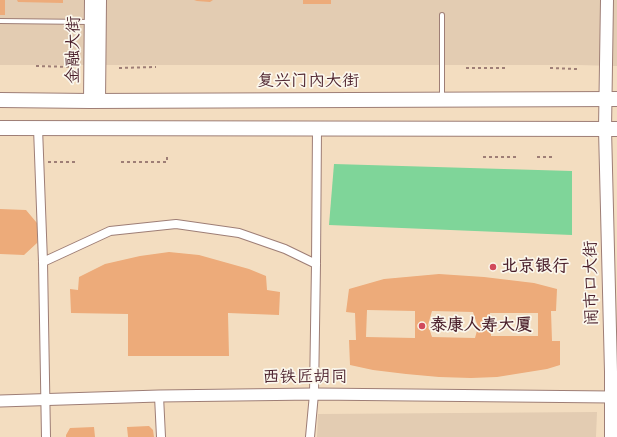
<!DOCTYPE html>
<meta charset="utf-8">
<style>
body{margin:0}
canvas{display:block;background:#f3ddc0}
</style>
<canvas width="617" height="437"></canvas>
<script>
const c = document.querySelector('canvas').getContext('2d');
c.lineJoin = 'round';
function paint(path, color) { c.fillStyle = color; c.fill(path, 'evenodd'); }
const toPath = rows => new Path2D(rows.map(r => 'M' + r).join(''));
function stroke(path, color, width, dash) { c.strokeStyle = color; c.lineWidth = width; c.lineCap = dash ? 'butt' : 'round'; c.setLineDash(dash || []); c.stroke(path); }
function write(font, color, halo, rows, align = 'center') {
  c.font = font + ' Itim,"LXGW WenKai TC",sans-serif'; c.lineWidth = 3.5; c.setLineDash([]); c.textBaseline = 'middle'; c.strokeStyle = halo; c.fillStyle = color; for (const [text, x, y, turn = 0] of rows) {
    c.save(); c.translate(x, y); c.rotate((+turn || 0) * Math.PI / 180); c.textAlign = isNaN(turn) ? turn : align; if (halo) c.strokeText(text, 0, 0); c.fillText(text, 0, 0); c.restore();
  }
}
paint(toPath([
 [0,0,617,0,617,66,577,65,0,65],
 [597,412,596,437,317,437,318,414]
]), '#e3ccb2');
paint(toPath([
 [334,164,572,171,572,235,329,225]
]), '#7fd599');
paint(toPath([
 [0,0,5,0,5,15,0,15],
 [17,0,63,0,63,3,18,2],
 [194,0,213,0,210,2,197,1],
 [303,0,331,0,331,4,303,4],
 [0,209,26,210,37,223,37,243,24,255,0,254],
 [169,252,199,255,249,269,266,276,267,290,280,292,279,315,228,313,229,356,128,356,128,314,71,313,70,289,78,290,79,277,105,264,140,256],
 [439,274,484,277,534,283,557,289,556,311,551,311,552,341,560,341,560,365,547,369,497,377,471,378,439,377,406,374,373,370,350,365,349,340,356,340,355,313,346,312,349,289,384,279],
 [367,310,415,311,415,338,366,337],
 [432,311,473,312,478,327,475,338,432,337,428,325],
 [490,313,538,313,538,336,491,336],
 [149,426,153,430,154,437,128,437,127,427],
 [94,427,95,437,66,437,66,435,70,428]
]), '#edab7a');
const service = toPath([
 [0,21,90,22],
 [442,98,442,15]
]);
const minor = toPath([
 [38,128,43,262,46,437],
 [43,262,110,231,176,224,239,233,285,249,316,264],
 [159,396,161,437],
 [310,437,314,394,316,264,317,129]
]);
const tertiary = toPath([
 [0,401,159,396,314,394,611,397]
]);
const secondary = toPath([
 [607,0,605,129,611,372,611,437],
 [90,101,91,0],
 [99,101,100,0]
]);
const trunk = toPath([
 [0,100,90,101,617,99],
 [0,128,617,129]
]);
stroke(service, '#9e7e76', 6);
stroke(minor, '#9e7e76', 10);
stroke(tertiary, '#9e7e76', 13);
stroke(secondary, '#9e7e76', 14);
stroke(trunk, '#9e7e76', 16);
stroke(toPath([
 [36,66,74,67],
 [119,68,156,67],
 [466,68,505,68],
 [550,68,577,69],
 [483,157,516,157],
 [537,157,555,157],
 [48,162,78,162],
 [121,162,167,162,167,155]
]), '#9e7e76', 2, [3, 3]);
stroke(service, '#fff', 4);
stroke(minor, '#fff', 8);
stroke(tertiary, '#fff', 11);
stroke(secondary, '#fff', 12);
stroke(trunk, '#fff', 14);
for (const [x, y, r, color] of [
 [493,267,4,"#d1495b"],
 [422,326,4,"#d1495b"]
]) { const dot = new Path2D(); dot.arc(x, y, r, 0, 2 * Math.PI); c.fillStyle = color; c.fill(dot); stroke(dot, '#fbf7ec', 1.5); }
write('17px', '#4a1f2b', '#fbf7ec', [
 ["金融大街",74,50,-89],
 ["复兴门内大街",308,82],
 ["闹市口大街",592,283,-91],
 ["西铁匠胡同",305,378]
]);
write('bold 17px', '#4a1f2b', '#fbf7ec', [
 ["北京银行",501,267],
 ["泰康人寿大厦",430,326]
], 'left');
</script>
